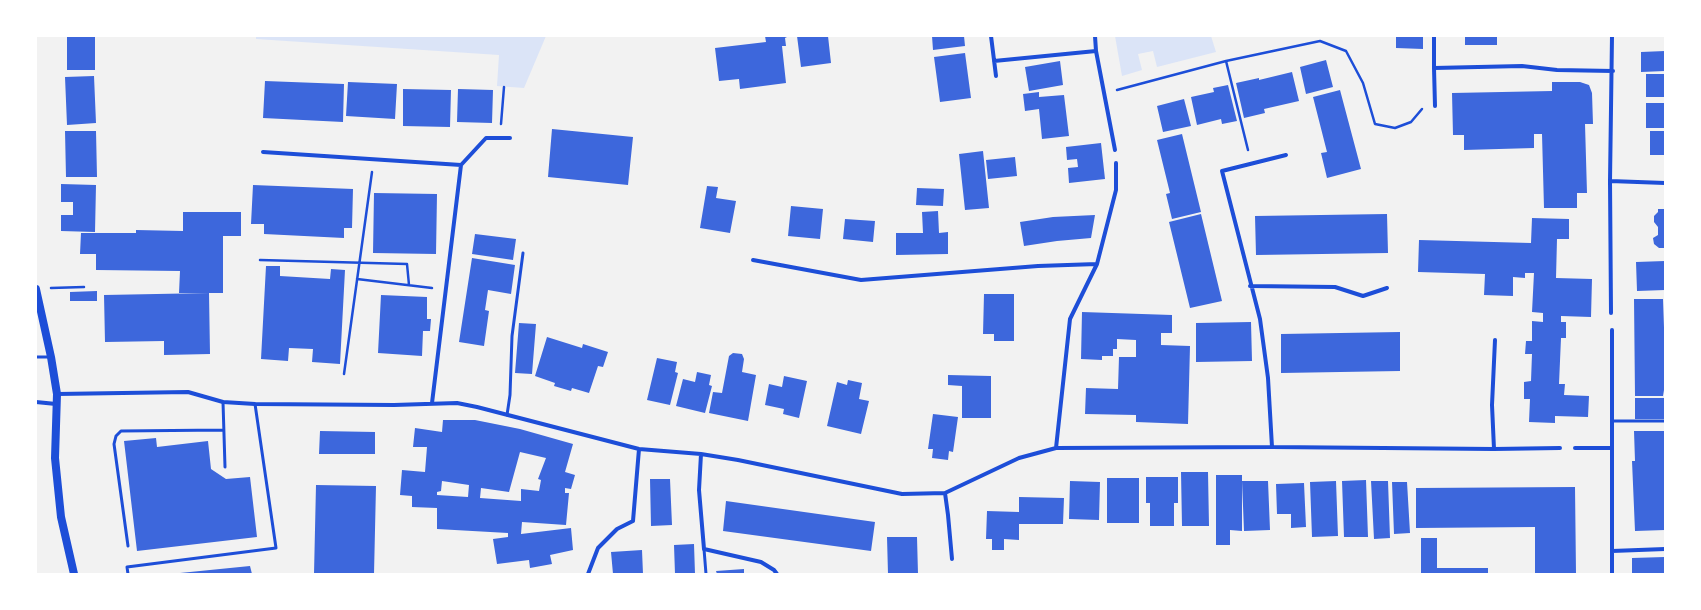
<!DOCTYPE html>
<style>
body{margin:0}
#map{position:relative;width:1701px;height:610px;overflow:hidden;background:#f2f2f2;font-family:"IBM Plex Sans",sans-serif}
canvas{display:block}
.frame{position:absolute;inset:0;border:37px solid #fff;pointer-events:none}
</style>
<div id="map">
<canvas width="1701" height="610"></canvas>
<div class="frame"></div>
</div>
<script>
const c = document.querySelector('canvas').getContext('2d');
c.lineJoin = 'round';
function paint(path, color) { c.fillStyle = color; c.fill(path, 'evenodd'); }
const toPath = rows => new Path2D(rows.map(r => 'M' + r).join(''));
function stroke(path, color, width, dash) { c.strokeStyle = color; c.lineWidth = width; c.lineCap = dash ? 'butt' : 'round'; c.setLineDash(dash || []); c.stroke(path); }
paint(toPath([
 [256,36,546,36,524,88,497,86,499,55,256,39],
 [1115,36,1211,36,1216,52,1157,67,1153,51,1138,54,1142,70,1122,76]
]), '#dbe4f7');
paint(toPath([
 [67,36,95,36,95,70,67,70],
 [765,36,789,36,785,38,786,46,782,46,786,83,740,89,739,79,719,81,715,48,766,42],
 [797,36,828,36,831,63,801,67],
 [932,36,964,36,965,46,933,50],
 [1396,36,1423,36,1423,49,1396,48],
 [1465,36,1497,36,1497,45,1465,45],
 [1665,51,1665,71,1641,72,1641,52],
 [965,53,971,98,940,102,934,57],
 [1326,60,1333,87,1306,94,1300,67],
 [1060,61,1063,85,1029,91,1025,67],
 [1292,72,1299,101,1264,109,1265,113,1244,118,1236,83,1259,78,1259,80],
 [1646,74,1665,74,1665,97,1646,97],
 [94,76,96,123,67,125,65,77],
 [265,81,344,84,343,122,263,118],
 [348,82,397,84,395,119,346,116],
 [1552,82,1580,82,1589,85,1592,93,1593,124,1585,124,1587,193,1577,193,1577,208,1544,208,1542,134,1534,134,1534,148,1464,150,1464,135,1453,135,1452,93,1552,91],
 [1228,85,1237,121,1222,124,1221,119,1197,125,1191,97,1214,92,1213,88],
 [403,89,451,90,450,127,403,126],
 [458,89,493,90,492,123,457,122],
 [1340,90,1361,169,1327,178,1321,153,1327,152,1313,97],
 [1039,92,1039,97,1064,95,1069,136,1042,139,1039,109,1025,111,1023,94],
 [1184,99,1191,126,1163,132,1157,106],
 [1646,103,1665,103,1665,128,1646,128],
 [552,129,633,137,628,185,548,177],
 [65,131,96,131,97,177,66,177],
 [1650,131,1665,131,1665,155,1650,155],
 [1182,134,1201,212,1172,219,1166,194,1170,193,1157,140],
 [1101,143,1105,179,1069,183,1068,168,1078,167,1077,159,1067,160,1066,147],
 [983,151,989,208,965,210,959,154],
 [1015,157,1017,176,988,179,986,160],
 [61,184,96,185,95,232,61,231,61,215,73,215,73,202,61,202],
 [253,185,353,189,352,228,344,228,344,238,264,234,264,224,251,224],
 [707,186,718,187,716,198,736,201,730,233,700,228],
 [917,188,944,189,943,206,916,205],
 [374,193,437,194,436,254,373,253],
 [791,206,823,209,820,239,788,236],
 [1658,209,1665,209,1665,248,1659,248,1654,244,1653,238,1658,235,1658,227,1654,222,1654,216,1658,212],
 [938,211,939,233,948,232,948,254,896,255,896,233,923,233,922,212],
 [183,212,241,212,241,236,223,236,223,293,179,293,180,271,96,270,96,254,80,254,81,233,136,233,136,230,183,231],
 [1201,214,1222,301,1190,308,1169,222],
 [1387,214,1388,253,1256,255,1255,216],
 [1095,215,1091,238,1057,241,1024,246,1020,222,1053,217],
 [1532,218,1569,219,1569,239,1557,239,1556,278,1592,279,1591,317,1561,316,1561,322,1566,322,1566,338,1561,338,1559,384,1565,384,1564,395,1589,396,1588,417,1555,416,1555,423,1529,422,1530,399,1524,399,1524,382,1531,381,1532,354,1525,354,1526,341,1532,341,1532,321,1543,322,1543,313,1532,312,1534,273,1525,273,1525,278,1513,277,1513,296,1484,295,1485,274,1418,272,1419,240,1531,243],
 [845,219,875,221,873,242,843,239],
 [475,234,516,239,513,260,472,254],
 [472,258,515,265,511,294,488,290,485,310,489,311,484,346,459,342],
 [1665,261,1665,290,1637,291,1636,262],
 [266,266,280,266,280,276,330,279,331,269,345,270,340,364,312,362,313,349,289,348,288,361,261,359],
 [97,291,97,301,70,301,70,292],
 [209,293,210,354,164,355,164,341,105,342,104,295],
 [984,294,1014,294,1014,341,994,341,994,334,983,334],
 [381,295,427,297,427,319,431,319,430,331,423,331,422,356,378,353],
 [1634,299,1663,299,1665,356,1665,390,1664,390,1663,396,1635,396],
 [1082,312,1172,315,1172,333,1161,333,1161,345,1190,346,1188,424,1136,422,1136,415,1085,414,1086,388,1118,389,1119,357,1136,357,1136,340,1117,339,1117,349,1113,349,1113,356,1102,356,1102,360,1081,359],
 [1251,322,1252,361,1196,362,1196,323],
 [519,323,536,324,532,374,515,373],
 [1400,332,1400,371,1281,373,1281,334],
 [547,337,582,348,583,344,608,352,603,367,598,366,589,393,572,388,571,391,554,386,555,383,535,376],
 [733,353,742,354,744,359,742,372,756,375,748,421,709,413,713,392,722,393,729,356],
 [657,358,677,362,675,372,678,373,670,405,647,400],
 [697,372,711,375,709,385,712,386,705,413,676,406,683,379,695,382],
 [948,375,991,376,991,418,962,418,962,386,948,385],
 [784,376,807,381,799,418,783,414,784,409,765,405,769,384,782,387],
 [848,380,862,383,859,399,869,401,861,434,827,426,837,382,847,385],
 [1635,398,1665,398,1664,419,1635,419],
 [933,414,958,417,953,452,949,451,948,460,932,458,933,449,928,449],
 [443,420,475,420,520,429,573,444,565,472,575,475,571,489,565,488,565,493,569,493,566,525,522,522,521,534,571,528,573,550,550,555,552,564,530,568,529,560,497,564,493,539,508,537,508,533,437,529,437,508,412,507,412,496,400,495,402,470,425,472,427,447,413,447,415,428,442,432],
 [520,452,546,458,538,479,541,480,539,491,521,489,521,501,480,498,481,488,509,492],
 [442,481,469,485,468,497,437,495,437,492,441,491],
 [320,431,375,432,375,454,319,454],
 [1634,431,1665,431,1665,530,1635,531,1632,461,1635,461],
 [156,438,157,447,208,441,211,469,226,479,250,477,257,537,137,551,124,441],
 [1181,472,1208,472,1209,526,1182,526],
 [1216,475,1242,475,1242,531,1230,530,1230,545,1216,545],
 [1146,477,1178,477,1178,503,1174,503,1174,526,1150,526,1150,503,1146,503],
 [1107,478,1139,478,1139,523,1107,523],
 [650,479,670,479,672,525,651,526],
 [1366,480,1368,537,1344,537,1342,481],
 [1070,481,1100,482,1099,520,1069,519],
 [1242,481,1268,481,1270,530,1244,531],
 [1336,481,1338,536,1312,537,1310,482],
 [1371,481,1388,481,1390,538,1374,539],
 [1392,482,1407,482,1410,533,1394,534],
 [1304,483,1306,527,1291,528,1291,514,1277,514,1276,484],
 [316,485,376,486,374,574,314,574],
 [1575,487,1576,574,1535,574,1535,527,1416,528,1416,488],
 [1019,497,1064,498,1063,524,1019,524,1019,540,1004,539,1004,550,992,550,992,539,986,539,987,511,1019,512],
 [726,501,875,522,871,551,723,531],
 [887,537,917,537,918,574,888,574],
 [1421,538,1437,538,1437,568,1488,568,1488,574,1421,574],
 [694,544,695,574,675,574,674,545],
 [642,550,643,574,613,574,611,552],
 [1665,557,1665,574,1632,574,1632,558],
 [250,566,252,574,180,574,180,573],
 [744,569,744,574,717,574,716,571]
]), '#3d67dc');
stroke(toPath([
 [1226,61,1248,150],
 [1117,90,1226,61,1320,41,1346,51,1363,83,1375,124,1395,128,1411,122,1422,109],
 [501,124,504,87],
 [260,260,407,264,409,285],
 [357,279,432,288],
 [51,288,84,287],
 [344,374,372,172]
]), '#1d4ed8', 2.5);
stroke(toPath([
 [36,357,49,357],
 [223,402,225,467],
 [507,415,510,395,512,336,523,253],
 [1612,421,1665,421],
 [128,546,114,444,116,436,121,431,223,430],
 [704,549,706,574],
 [128,574,127,567,276,548,255,404]
]), '#1d4ed8', 3);
stroke(toPath([
 [991,36,996,76],
 [1095,36,1096,51,1115,150],
 [1434,36,1434,68,1522,66,1557,70,1613,71],
 [994,61,1096,51],
 [1434,68,1435,106],
 [263,152,461,165],
 [461,165,486,138,510,138],
 [1610,181,1665,183],
 [753,260,861,280,1038,266,1097,264],
 [1250,286,1335,287,1363,296,1387,288],
 [1611,313,1610,181,1612,36],
 [1612,330,1612,574],
 [57,394,188,392,223,402,255,404,394,405,457,403,477,407,639,449,701,454,738,460,902,494,945,493,1019,458,1056,448,1272,447,1494,449,1560,448],
 [36,402,56,404],
 [432,403,461,165],
 [1272,447,1268,378,1260,319,1222,171,1286,155],
 [1056,448,1070,319,1097,264,1116,190,1116,163],
 [1575,448,1612,448],
 [1494,449,1492,405,1495,340],
 [701,454,699,490,704,549,761,562,774,570,777,574],
 [945,493,948,515,952,559],
 [1612,551,1665,549],
 [588,574,598,548,617,529,633,521,639,449]
]), '#1d4ed8', 4);
stroke(toPath([
 [36,289,51,357,57,394,55,458,61,517,74,574]
]), '#1d4ed8', 8);
</script>
